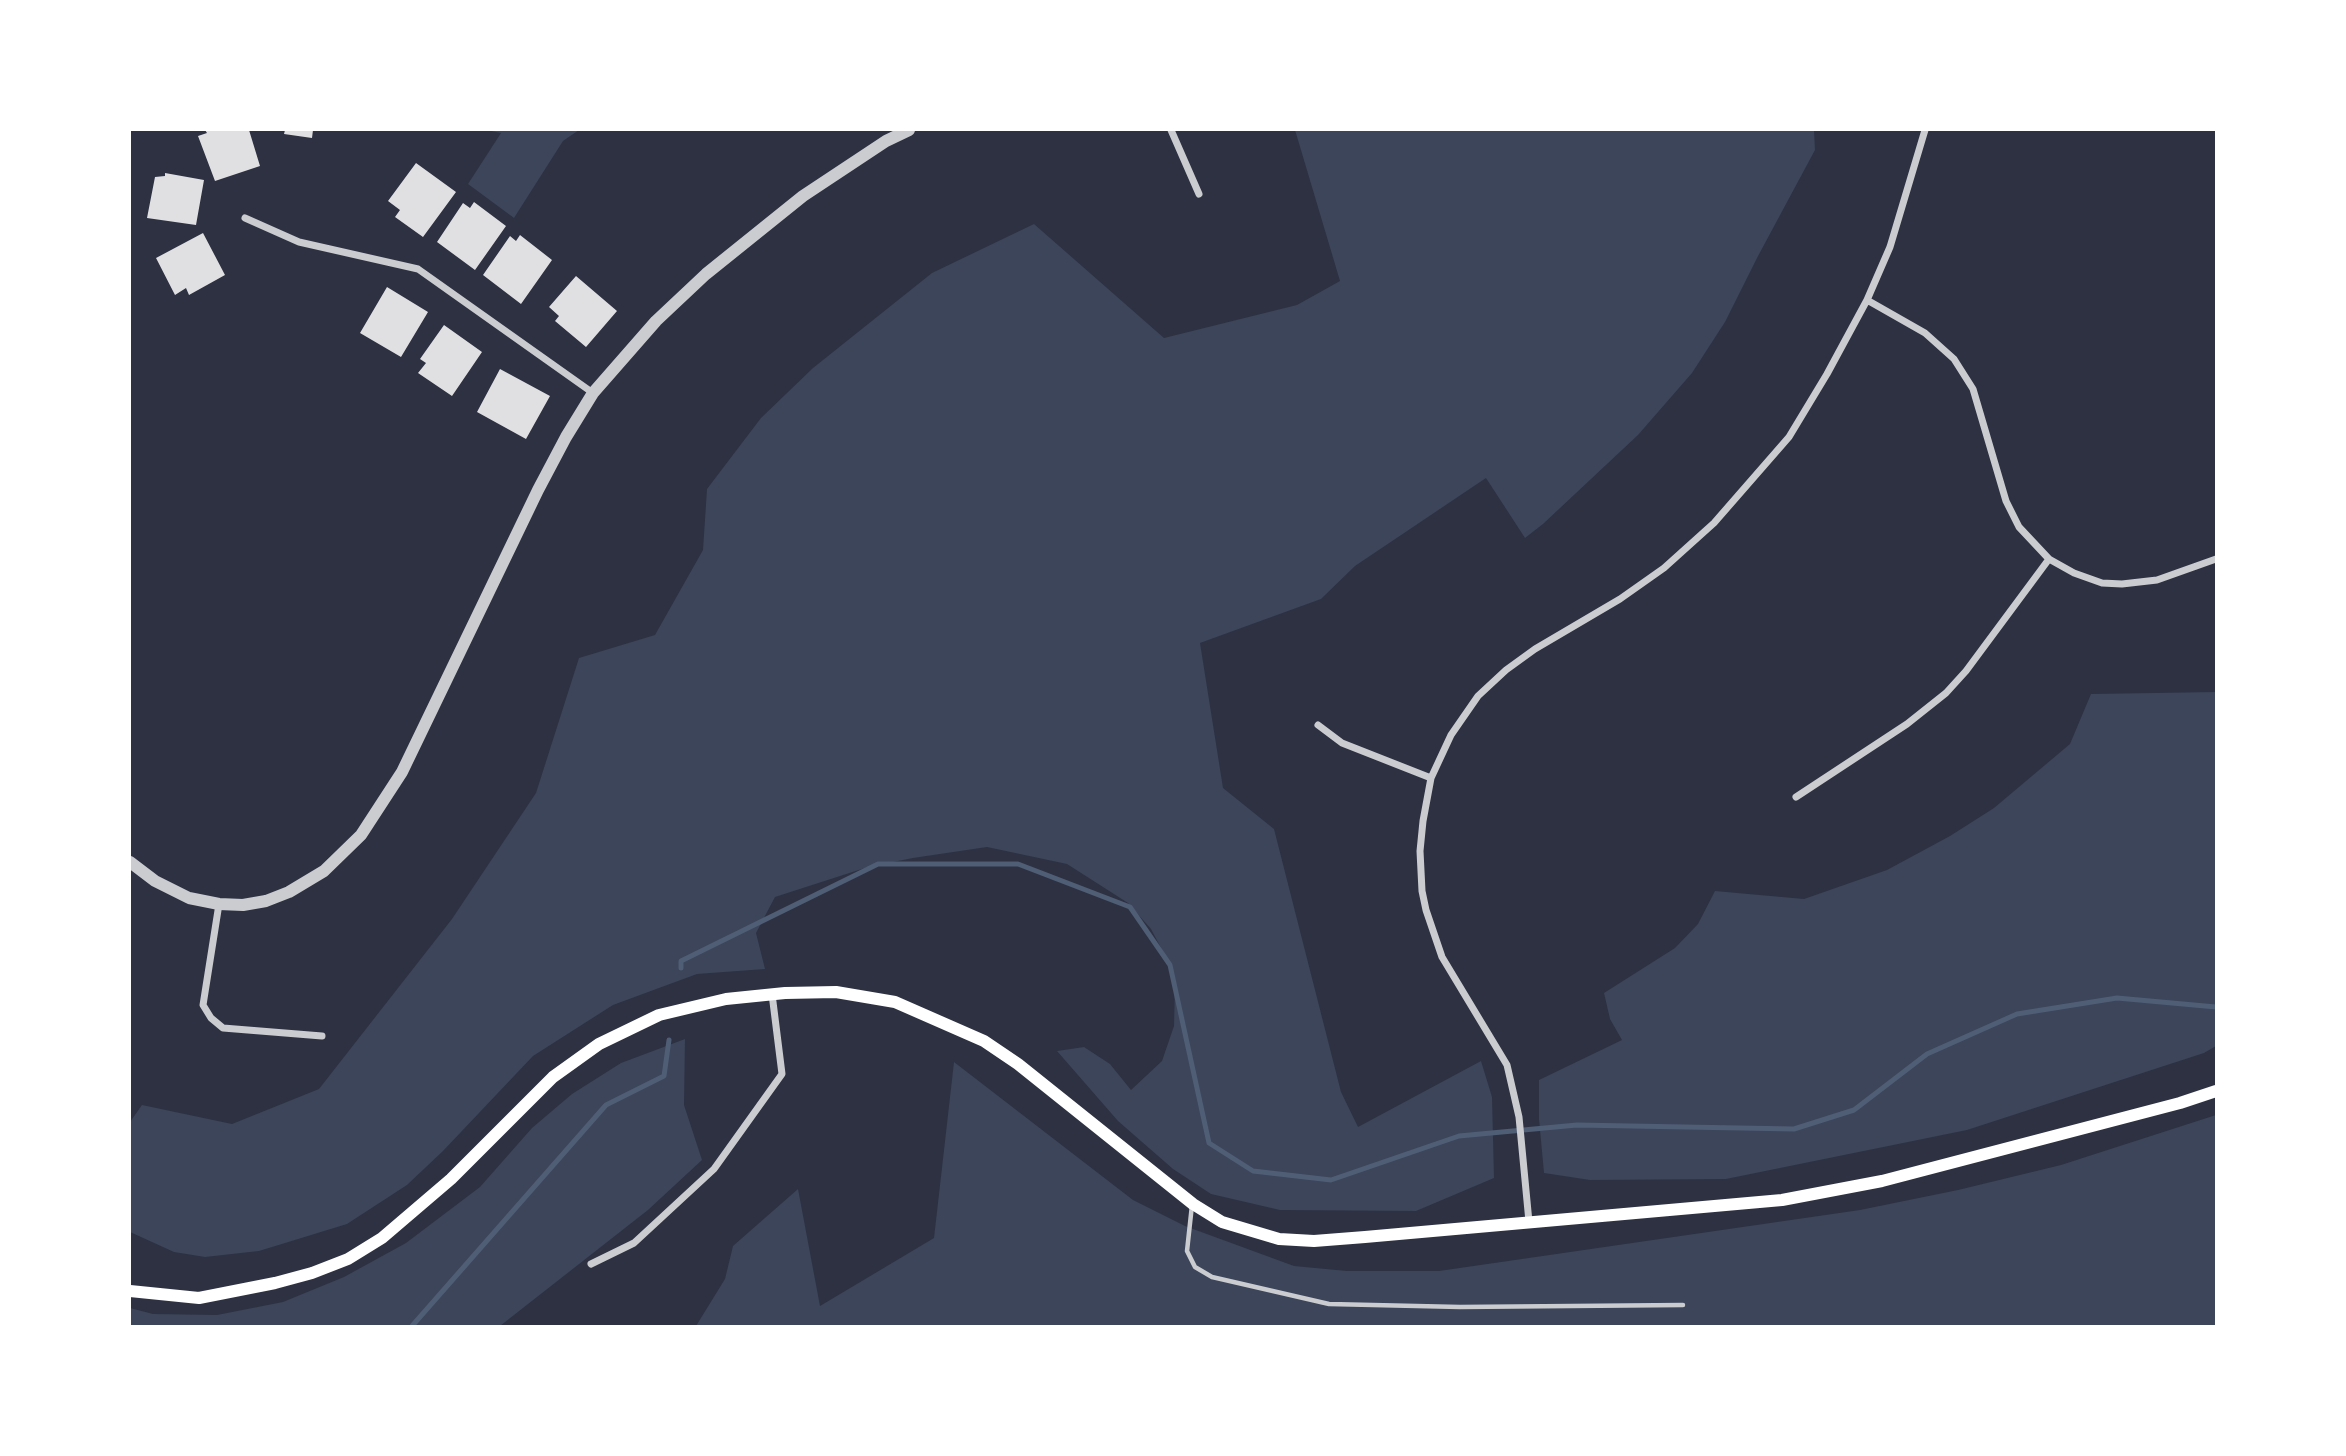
<!DOCTYPE html>
<style>
body{margin:0}
#map{position:relative;width:2346px;height:1456px;overflow:hidden;background:#2d3142;font-family:Inter,sans-serif}
canvas{display:block}
.frame{position:absolute;inset:0;border:131px solid #fff;pointer-events:none}
</style>
<div id="map">
<canvas width="2346" height="1456"></canvas>
<div class="frame"></div>
</div>
<script>
const c = document.querySelector('canvas').getContext('2d');
c.lineJoin = 'round';
function paint(path, color) { c.fillStyle = color; c.fill(path, 'evenodd'); }
const toPath = rows => new Path2D(rows.map(r => 'M' + r).join(''));
function stroke(path, color, width, dash) { c.strokeStyle = color; c.lineWidth = width; c.lineCap = dash ? 'butt' : 'round'; c.setLineDash(dash || []); c.stroke(path); }
paint(toPath([
 [486,130,579,130,563,141,514,218,468,184,501,133],
 [1295,130,1814,130,1815,150,1757,258,1725,322,1692,373,1638,435,1543,524,1525,538,1486,478,1355,566,1321,599,1200,643,1223,788,1274,829,1341,1092,1358,1127,1481,1061,1492,1097,1494,1178,1416,1211,1280,1210,1211,1194,1173,1169,1118,1121,1057,1051,1084,1047,1110,1064,1131,1090,1162,1061,1174,1026,1175,984,1168,961,1151,929,1128,903,1067,864,987,847,913,858,868,867,775,897,756,933,765,969,697,974,613,1005,533,1056,443,1151,407,1185,347,1224,259,1251,205,1257,174,1252,130,1232,130,1122,142,1105,232,1124,319,1089,452,919,536,793,579,658,655,635,703,550,707,489,761,418,813,368,932,273,1034,224,1164,338,1297,305,1340,281],
 [2216,692,2216,1046,2204,1053,1967,1130,1726,1179,1590,1180,1544,1173,1539,1119,1539,1080,1622,1040,1610,1019,1604,993,1675,948,1698,924,1715,891,1804,899,1887,870,1950,836,1994,808,2070,744,2091,694],
 [685,1039,684,1105,702,1160,648,1210,500,1326,130,1326,130,1308,153,1314,217,1315,283,1302,344,1277,406,1243,480,1187,532,1128,572,1094,621,1063],
 [954,1062,1133,1200,1185,1226,1294,1266,1347,1271,1439,1271,1860,1210,1958,1190,2061,1165,2216,1115,2216,1326,696,1326,725,1279,733,1246,798,1189,820,1306,934,1238]
]), '#3c4559');
stroke(toPath([
 [681,968,681,961,878,864,1018,864,1130,907,1170,965,1209,1143,1253,1171,1331,1180,1459,1136,1577,1125,1794,1129,1854,1110,1927,1054,2017,1014,2117,998,2216,1007],
 [412,1326,606,1105,664,1076,669,1040]
]), '#4f5d75', 5);
paint(toPath([
 [205,130,249,130,260,166,215,181,198,136,207,133],
 [285,130,313,130,312,138,284,134],
 [416,163,456,192,423,237,395,217,400,210,388,201],
 [165,173,204,180,196,225,147,218,155,177,165,176],
 [474,202,506,226,475,270,437,242,463,203,470,208],
 [203,233,225,275,189,295,186,288,175,295,156,258],
 [520,235,552,260,521,304,483,275,510,236,516,241],
 [576,276,617,311,586,347,555,321,559,316,549,307],
 [387,287,428,312,401,357,360,333],
 [444,325,482,352,452,396,418,373,426,363,420,359],
 [500,369,550,396,526,439,477,412]
]), '#e0e0e3');
stroke(toPath([
 [1192,1205,1187,1251,1195,1267,1212,1277,1329,1304,1460,1307,1683,1305]
]), '#caccd0', 4.5);
stroke(toPath([
 [1171,130,1199,194],
 [245,218,299,242,418,269,593,393],
 [1867,300,1925,333,1954,359,1973,389,2006,501,2019,527,2049,559,2074,573,2102,583,2122,584,2157,580,2216,559],
 [1318,725,1342,743,1431,778],
 [1796,797,1907,724,1946,693,1966,671,2049,559],
 [219,904,203,1005,211,1018,223,1028,322,1036],
 [1529,1222,1519,1117,1507,1065,1442,957,1426,910,1422,891,1420,851,1423,821,1431,778,1451,735,1478,696,1506,670,1535,649,1620,599,1664,568,1714,523,1789,437,1827,374,1867,300,1890,247,1925,130],
 [591,1264,634,1243,714,1169,782,1074,772,994]
]), '#caccd0', 7);
stroke(toPath([
 [130,862,155,881,189,898,219,904,243,905,266,901,289,892,324,871,361,835,402,772,538,490,566,437,593,393,656,321,706,274,803,196,886,141,909,130]
]), '#caccd0', 12);
stroke(toPath([
 [130,1291,199,1298,275,1283,312,1273,348,1259,382,1238,451,1179,553,1077,599,1044,659,1015,726,999,785,993,836,992,895,1002,984,1041,1018,1064,1193,1204,1222,1222,1279,1239,1314,1241,1365,1237,1782,1200,1882,1181,2180,1103,2216,1091]
]), '#fff', 12);
</script>
